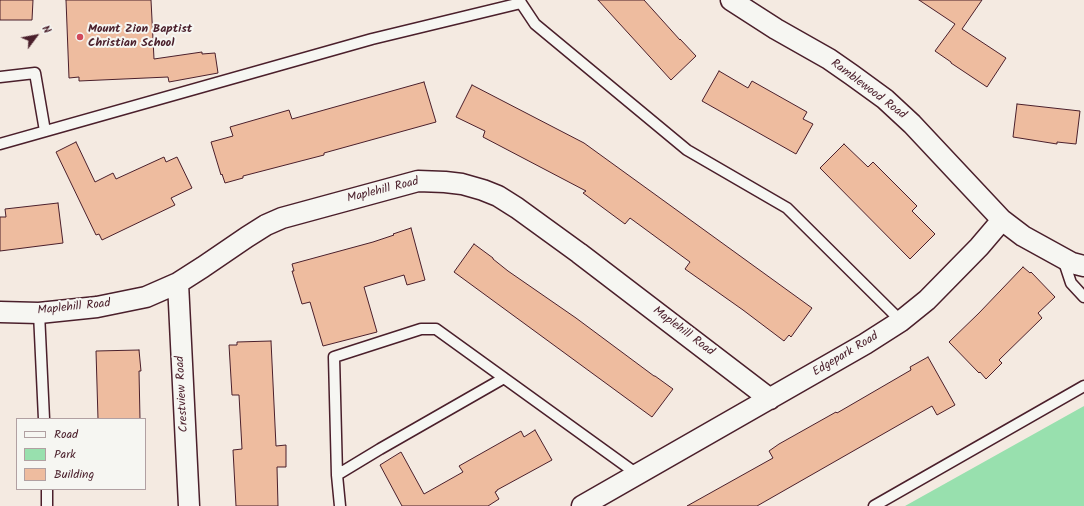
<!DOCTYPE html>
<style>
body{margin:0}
#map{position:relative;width:1084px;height:506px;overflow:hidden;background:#f4eae1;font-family:Kalam,sans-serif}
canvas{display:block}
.legend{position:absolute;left:16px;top:418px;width:130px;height:72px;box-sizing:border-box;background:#f6f6f2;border:1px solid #b1a0a2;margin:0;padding:5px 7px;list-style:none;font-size:12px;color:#4a1f2b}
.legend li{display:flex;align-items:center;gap:8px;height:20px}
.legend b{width:20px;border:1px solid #b1a0a2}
.north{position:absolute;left:16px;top:16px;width:40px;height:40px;-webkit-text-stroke:3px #f6f6f2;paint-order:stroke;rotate:58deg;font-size:11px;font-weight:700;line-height:16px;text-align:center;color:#4a1f2b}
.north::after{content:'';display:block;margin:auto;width:14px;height:18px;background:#4a1f2b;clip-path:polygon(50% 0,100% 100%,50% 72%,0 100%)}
</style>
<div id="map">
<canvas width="1084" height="506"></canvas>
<ul class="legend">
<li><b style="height:5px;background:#f6f6f2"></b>Road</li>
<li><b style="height:11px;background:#98e0ae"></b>Park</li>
<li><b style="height:11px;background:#eebc9f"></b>Building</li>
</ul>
<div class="north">N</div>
</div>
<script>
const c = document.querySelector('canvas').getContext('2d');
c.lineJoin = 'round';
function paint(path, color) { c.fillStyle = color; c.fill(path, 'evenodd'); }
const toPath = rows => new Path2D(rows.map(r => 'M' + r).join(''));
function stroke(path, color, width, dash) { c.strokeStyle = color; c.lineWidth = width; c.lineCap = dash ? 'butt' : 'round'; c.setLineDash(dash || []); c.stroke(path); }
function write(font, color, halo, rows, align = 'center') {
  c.font = font + ' Kalam,sans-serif'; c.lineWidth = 4; c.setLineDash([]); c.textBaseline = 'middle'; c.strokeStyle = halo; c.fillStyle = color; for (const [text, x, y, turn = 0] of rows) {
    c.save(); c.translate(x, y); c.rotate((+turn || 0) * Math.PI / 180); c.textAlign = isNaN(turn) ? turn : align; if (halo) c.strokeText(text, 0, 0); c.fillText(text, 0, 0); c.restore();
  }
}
paint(toPath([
 [1084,405,1084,506,905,506,1084,406]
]), '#98e0ae');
const building = toPath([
 [0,0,33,0,32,20,0,20,0,0],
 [66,0,151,0,154,59,202,52,202,54,215,53,218,73,169,82,168,77,79,81,79,77,69,78,66,0],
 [598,0,644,0,680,40,680,39,696,56,671,80,598,0],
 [919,0,982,0,962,29,1006,58,987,87,951,63,951,62,935,51,955,24,919,0],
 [719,71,748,88,752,81,807,112,803,119,813,124,796,154,702,101,719,71],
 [424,82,436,122,324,153,324,155,243,176,243,178,225,183,222,174,221,175,211,142,233,136,230,127,289,110,292,119,424,82],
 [472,85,584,143,812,308,791,337,789,335,784,341,743,310,685,269,690,262,630,218,625,224,583,193,586,191,483,137,485,131,456,117,472,85],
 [1017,104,1080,111,1076,144,1057,142,1057,144,1013,137,1017,104],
 [76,142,95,182,113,173,116,179,164,157,166,162,177,157,192,188,171,198,175,205,102,240,99,234,96,235,56,152,76,142],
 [844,144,868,167,873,162,917,206,912,211,935,234,910,259,820,168,844,144],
 [58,203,63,243,0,251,0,217,6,217,5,209,58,203],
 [411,228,425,280,407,285,404,275,364,287,377,332,323,346,310,302,302,304,292,271,294,271,292,264,373,242,394,235,393,234,411,228],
 [474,244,493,258,493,259,508,271,576,318,654,376,655,376,673,389,652,417,454,272,474,244],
 [1023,267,1030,273,1031,272,1055,297,1038,313,1042,318,999,360,1002,363,986,379,980,372,979,373,949,342,979,313,1023,267],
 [271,341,276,446,286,445,286,467,277,467,278,506,236,506,233,450,242,449,239,395,232,395,229,345,237,345,237,342,271,341],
 [139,350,141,371,139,371,140,419,98,419,96,351,139,350],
 [928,357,955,405,937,415,932,406,757,506,687,506,773,458,769,451,779,444,836,412,837,413,911,370,910,367,928,357],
 [535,430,552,460,497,490,497,491,495,492,499,499,488,506,402,506,380,465,401,452,424,494,463,472,459,466,521,431,524,437,535,430]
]);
paint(building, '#eebc9f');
stroke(building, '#4a1f2b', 1);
const lane = toPath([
 [520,0,521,3,535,24,687,150,787,208,901,321],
 [0,77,35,73,45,131],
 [0,144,372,39,521,3],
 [1063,259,1071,283,1084,297],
 [39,313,44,419],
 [337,475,334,357,421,329,436,329,637,474],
 [47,489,47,506],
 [340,506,337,475,380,449,504,378],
 [874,506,1084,386]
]);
const street = toPath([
 [731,0,776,29,829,59,852,75,885,99,912,124,1002,220,1023,236,1072,263,1084,266],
 [178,283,189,506],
 [0,312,39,313,97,307,146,297,178,283,203,267,247,237,266,225,282,218,418,181,445,182,462,184,483,190,498,196,517,208,579,253,770,399],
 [582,506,865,344,901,321,927,300,979,247,1002,220]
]);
stroke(lane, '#4a1f2b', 13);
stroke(street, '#4a1f2b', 23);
stroke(lane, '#f6f6f2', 10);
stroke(street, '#f6f6f2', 20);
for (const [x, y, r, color] of [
 [80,37,4,"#d1495b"]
]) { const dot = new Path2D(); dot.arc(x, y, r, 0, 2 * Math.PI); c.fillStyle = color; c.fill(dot); stroke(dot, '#f6f6f2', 1.5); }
write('bold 12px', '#4a1f2b', '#f6f6f2', [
 ["Mount Zion Baptist",88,30],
 ["Christian School",88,44]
], 'left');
write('12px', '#4a1f2b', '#f6f6f2', [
 ["Ramblewood Road",868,90,37],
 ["Maplehill Road",383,191,-14],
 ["Maplehill Road",74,308,-6],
 ["Maplehill Road",683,332,37],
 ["Edgepark Road",846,355,-31],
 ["Crestview Road",183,394,-93]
]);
</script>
